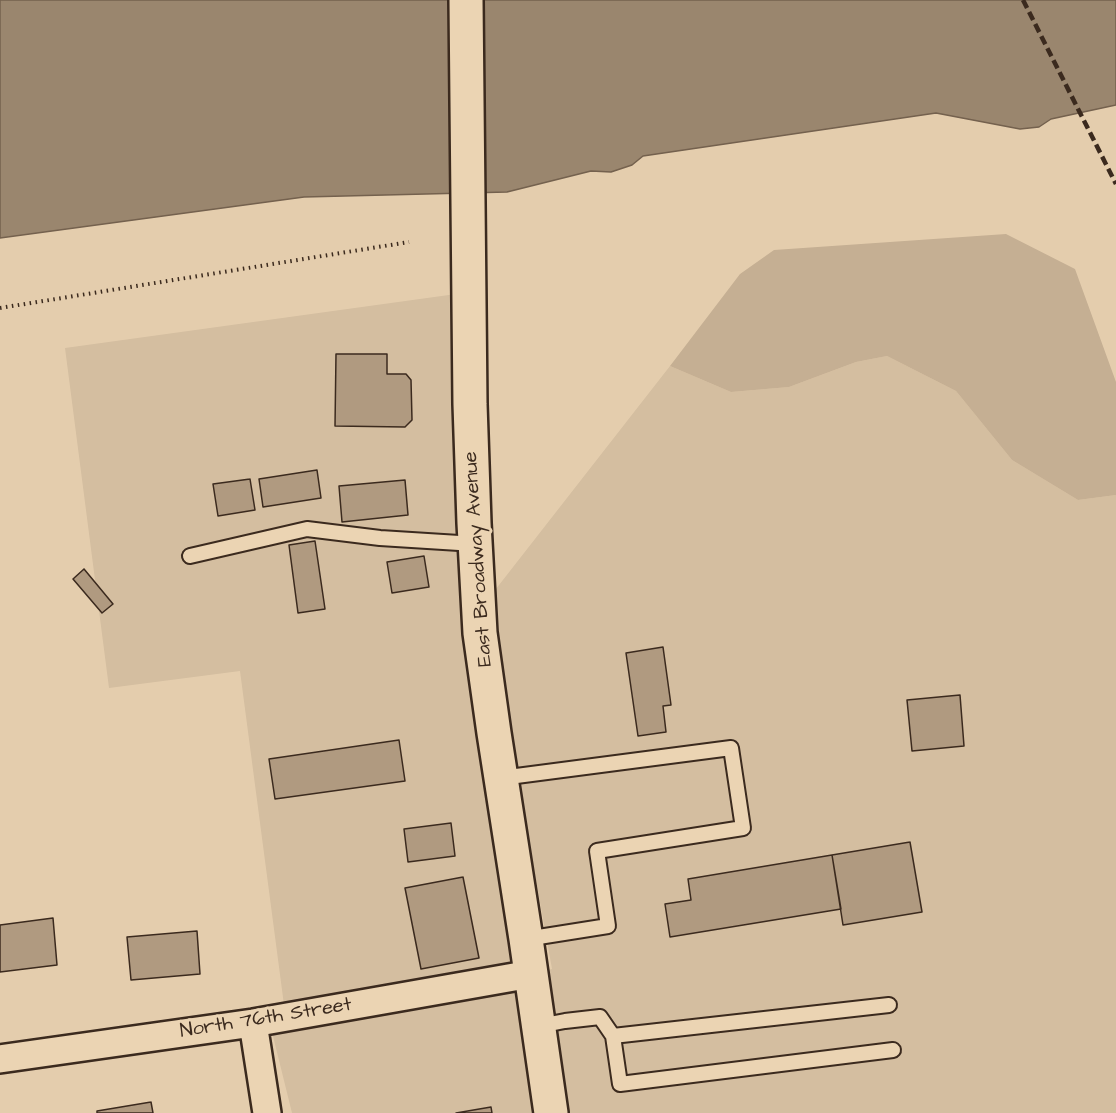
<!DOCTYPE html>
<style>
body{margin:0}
canvas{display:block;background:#e4cdad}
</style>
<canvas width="1116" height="1113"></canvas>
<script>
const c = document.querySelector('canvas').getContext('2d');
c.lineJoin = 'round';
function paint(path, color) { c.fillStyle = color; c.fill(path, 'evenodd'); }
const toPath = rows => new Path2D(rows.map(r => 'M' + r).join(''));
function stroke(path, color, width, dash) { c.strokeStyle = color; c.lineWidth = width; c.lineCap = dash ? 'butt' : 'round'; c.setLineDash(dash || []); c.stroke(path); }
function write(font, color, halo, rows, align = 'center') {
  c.font = font + ' "Architects Daughter",sans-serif'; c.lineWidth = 6; c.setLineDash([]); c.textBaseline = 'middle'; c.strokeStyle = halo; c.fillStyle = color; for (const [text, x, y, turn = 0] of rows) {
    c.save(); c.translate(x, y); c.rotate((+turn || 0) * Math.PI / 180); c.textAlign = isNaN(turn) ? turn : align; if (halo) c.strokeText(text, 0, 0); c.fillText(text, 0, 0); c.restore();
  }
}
paint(toPath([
 [456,294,516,964,284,1005,240,671,109,688,65,348],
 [887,356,956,391,1012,460,1078,500,1116,495,1116,1113,565,1113,545,971,552,969,502,691,492,594,670,366,731,392,789,387,856,362],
 [520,988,537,1113,292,1113,272,1032]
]), '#d4bea0');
paint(toPath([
 [1006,234,1075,269,1116,382,1116,495,1078,500,1012,460,956,391,887,356,856,362,789,387,731,392,670,366,740,274,774,250]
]), '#c5af93');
const water = toPath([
 [0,0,1116,0,1116,105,1051,119,1039,127,1020,129,936,113,643,156,632,165,611,172,591,171,507,192,304,197,0,238,0,0]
]);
paint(water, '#9a866e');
stroke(water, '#74614e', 1.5);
const building = toPath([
 [336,354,387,354,387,374,406,374,411,380,412,420,405,427,335,426,336,354],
 [317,470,321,498,263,507,259,479,317,470],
 [250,479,255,510,218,516,213,484,250,479],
 [405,480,408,515,342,522,339,486,405,480],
 [315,541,325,609,298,613,289,545,315,541],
 [424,556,429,587,392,593,387,562,424,556],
 [84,569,113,604,102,613,73,579,84,569],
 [663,647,671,705,663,706,666,732,638,736,626,653,663,647],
 [960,695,964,746,912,751,907,700,960,695],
 [399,740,405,781,275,799,269,759,399,740],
 [451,823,455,856,408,862,404,829,451,823],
 [910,842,922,912,843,925,832,855,910,842],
 [832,855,841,909,670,937,665,904,691,900,688,879,832,855],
 [463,877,479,958,421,969,405,888,463,877],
 [53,918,57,965,0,972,0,925,53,918],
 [197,931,200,974,131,980,127,937,197,931],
 [151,1102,153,1113,97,1113,97,1111,151,1102],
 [491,1107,492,1113,456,1113,491,1107]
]);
paint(building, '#b09a80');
stroke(building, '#3b2a1e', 1.5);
const service = toPath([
 [190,556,307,529,380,538,475,544],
 [501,778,731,748,743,828,597,851,608,926,526,939],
 [539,1026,565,1021,600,1017,613,1036,620,1084,893,1050],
 [613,1036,889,1005]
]);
const minor = toPath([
 [253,1023,267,1113],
 [0,1059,253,1023,531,974]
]);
const secondary = toPath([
 [466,0,470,404,474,523,480,633,494,733,526,939,551,1113]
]);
stroke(service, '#3b2a1e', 18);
stroke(minor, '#3b2a1e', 32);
stroke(secondary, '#3b2a1e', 38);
stroke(toPath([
 [0,308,409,242]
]), '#3b2a1e', 4, [1.5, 4.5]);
stroke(service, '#ebd4b3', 14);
stroke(minor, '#ebd4b3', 27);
stroke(secondary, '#ebd4b3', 33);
stroke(toPath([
 [1023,0,1116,184]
]), '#3b2a1e', 4.5, [9, 4.5]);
write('20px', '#3b2a1e', '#ebd4b3', [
 ["East Broadway Avenue",479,559,-94],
 ["North 76th Street",266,1019,-9]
]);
</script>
